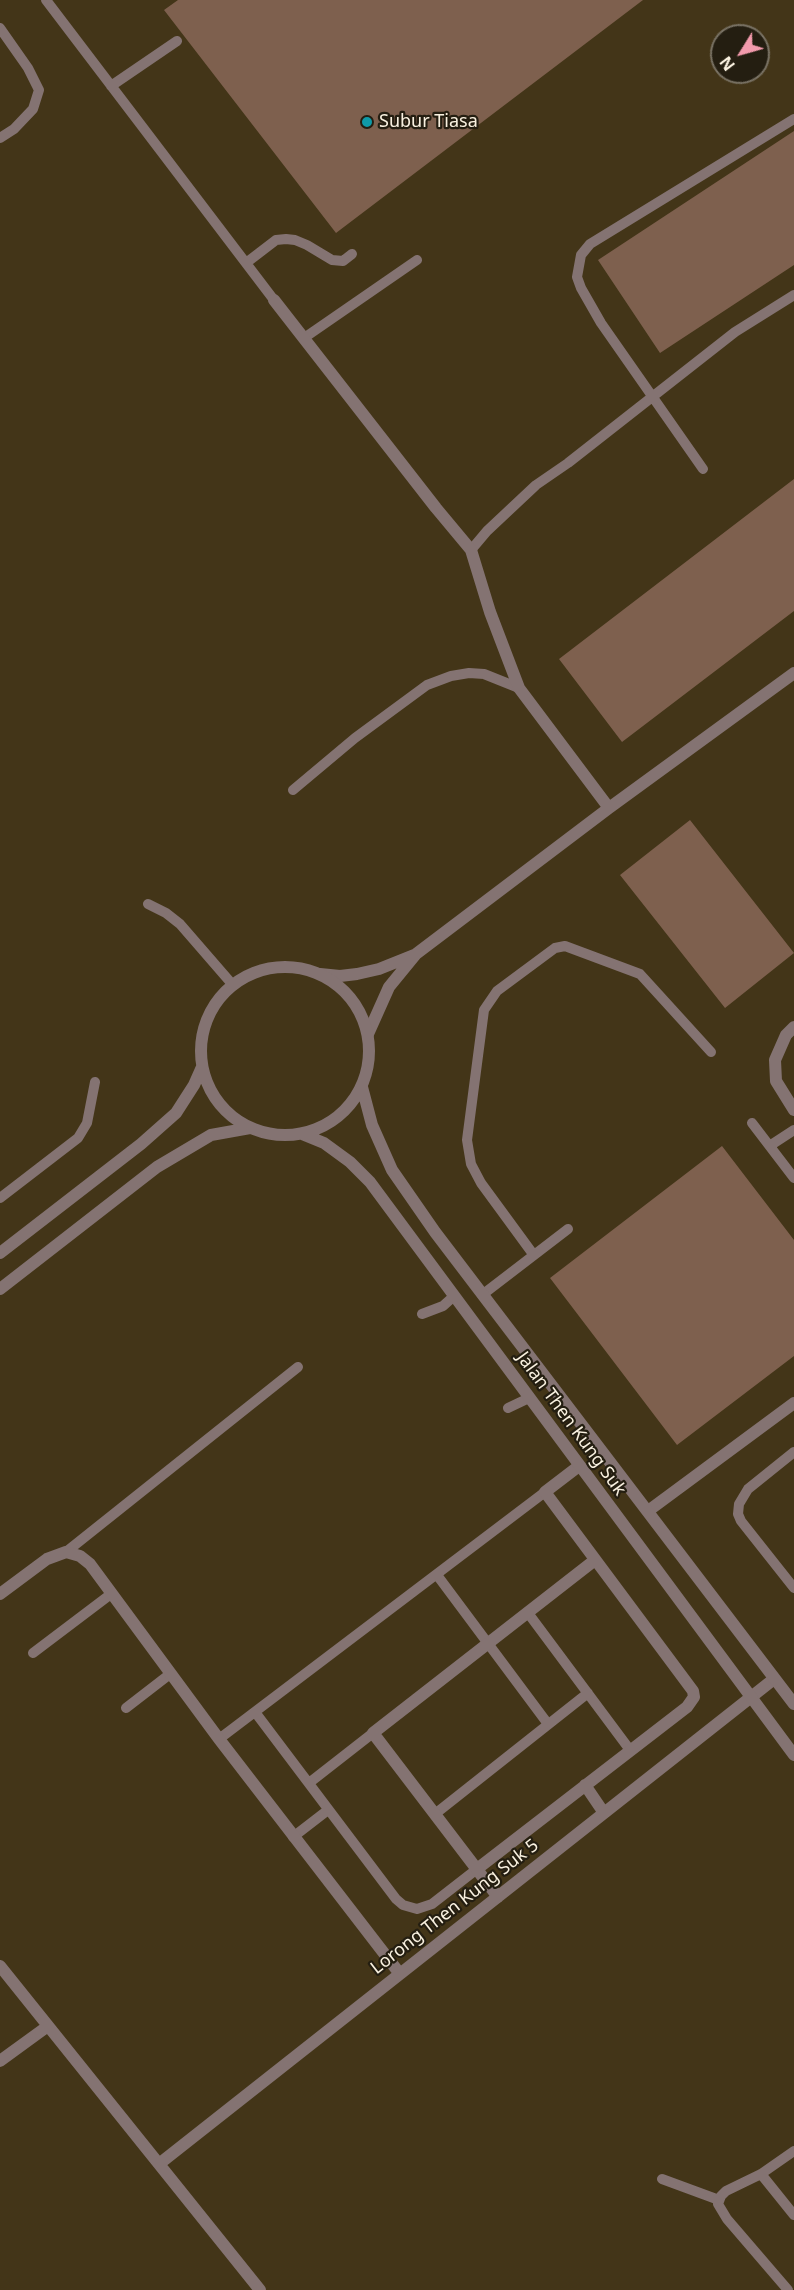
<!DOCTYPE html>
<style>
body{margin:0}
#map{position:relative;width:794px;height:2290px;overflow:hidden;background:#433518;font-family:"Noto Sans",sans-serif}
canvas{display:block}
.north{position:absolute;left:710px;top:24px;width:60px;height:60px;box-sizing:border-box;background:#241e11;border:2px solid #797264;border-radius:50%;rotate:233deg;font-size:16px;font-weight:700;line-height:24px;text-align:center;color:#f9f1e0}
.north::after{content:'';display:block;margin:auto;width:21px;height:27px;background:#f29aac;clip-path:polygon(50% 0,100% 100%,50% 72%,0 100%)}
</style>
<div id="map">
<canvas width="794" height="2290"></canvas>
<div class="north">N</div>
</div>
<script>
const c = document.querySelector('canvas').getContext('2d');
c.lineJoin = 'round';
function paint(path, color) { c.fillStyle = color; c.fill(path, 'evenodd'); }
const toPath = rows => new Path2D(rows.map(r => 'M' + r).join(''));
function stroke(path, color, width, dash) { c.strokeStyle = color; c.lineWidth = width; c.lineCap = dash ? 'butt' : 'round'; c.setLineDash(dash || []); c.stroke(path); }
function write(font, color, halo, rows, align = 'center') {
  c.font = font + ' "Noto Sans",sans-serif'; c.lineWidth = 4.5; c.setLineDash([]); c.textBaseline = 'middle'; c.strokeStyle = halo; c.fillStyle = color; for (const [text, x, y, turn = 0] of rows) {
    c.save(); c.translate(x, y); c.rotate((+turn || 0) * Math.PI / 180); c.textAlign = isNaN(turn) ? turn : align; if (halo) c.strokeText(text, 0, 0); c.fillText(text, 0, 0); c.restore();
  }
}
paint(toPath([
 [178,0,643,0,336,233,164,10],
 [794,131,794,265,660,353,598,260],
 [794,479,794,611,622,742,559,659],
 [690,820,794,953,725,1008,620,875],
 [722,1146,794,1240,794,1356,677,1445,550,1278]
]), '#7e604e');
stroke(toPath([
 [46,0,274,300],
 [0,28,28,68,39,90,33,109,14,129,0,138],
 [111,86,177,41],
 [246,263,276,240,286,239,295,240,307,245,332,260,343,261,352,254],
 [304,338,417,260],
 [703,469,601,323,581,288,577,277,581,255,590,244,794,119],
 [471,550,487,531,536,485,568,463,735,332,794,295],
 [293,790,355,738,427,685,451,676,469,673,484,674,519,688],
 [148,904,166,913,180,924,232,984],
 [752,1123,794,1178],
 [771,1145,794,1130],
 [0,1198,78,1138,87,1123,95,1082],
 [533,1254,481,1183,471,1164,467,1140,484,1010,497,991,555,948,565,946,640,974,711,1052],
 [482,1295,568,1229],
 [422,1314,443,1306,453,1297],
 [508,1408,529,1398],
 [794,1452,748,1489,739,1504,738,1514,741,1521,794,1588],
 [66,1552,298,1367],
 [437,1575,548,1724],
 [528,1613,630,1750],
 [33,1653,111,1594],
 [126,1708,170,1674],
 [255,1712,396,1899,403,1905,417,1909,432,1904,477,1869],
 [219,1739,545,1492],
 [309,1783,373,1733],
 [435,1814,588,1693],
 [293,1837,328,1810],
 [761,2174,794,2215],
 [662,2179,719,2200],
 [788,2290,727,2219,718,2204,721,2196,726,2191,761,2174,794,2151]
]), '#847372', 10);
stroke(toPath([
 [274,300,436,508,471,550,490,612,519,688,609,808],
 [320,974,340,976,357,974,379,969,414,955],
 [794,1027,786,1035,775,1060,776,1081,794,1110],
 [368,1034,389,987,416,954,609,808,794,673],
 [648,1511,794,1403],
 [0,1594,47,1559,66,1552,80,1556,90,1564,219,1739,400,1974],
 [585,1785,604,1813],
 [477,1869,687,1707,694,1697,693,1691,545,1492,579,1466],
 [498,1897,373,1733,595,1560],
 [0,1966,260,2290],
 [0,2061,48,2026],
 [159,2164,774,1679]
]), '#847372', 12);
stroke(toPath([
 '201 1051a84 84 0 1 1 168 0a84 84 0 1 1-168 0Z',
 [362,1087,372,1125,392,1170,435,1232,794,1704],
 [302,1134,324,1143,350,1162,370,1182,794,1755],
 [0,1253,141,1144,176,1113,194,1085,202,1067],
 [0,1289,157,1167,211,1135,250,1128]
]), '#847372', 12);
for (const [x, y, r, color] of [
 [367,122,6,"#0f9aa8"]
]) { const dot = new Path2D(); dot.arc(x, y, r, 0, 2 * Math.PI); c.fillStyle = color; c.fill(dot); stroke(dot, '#241e11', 2); }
write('18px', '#f9f1e0', '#241e11', [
 ["Subur Tiasa",379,122]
], 'left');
write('18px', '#f9f1e0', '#241e11', [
 ["Jalan Then Kung Suk",571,1424,54],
 ["Lorong Then Kung Suk 5",455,1907,-38]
]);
</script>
